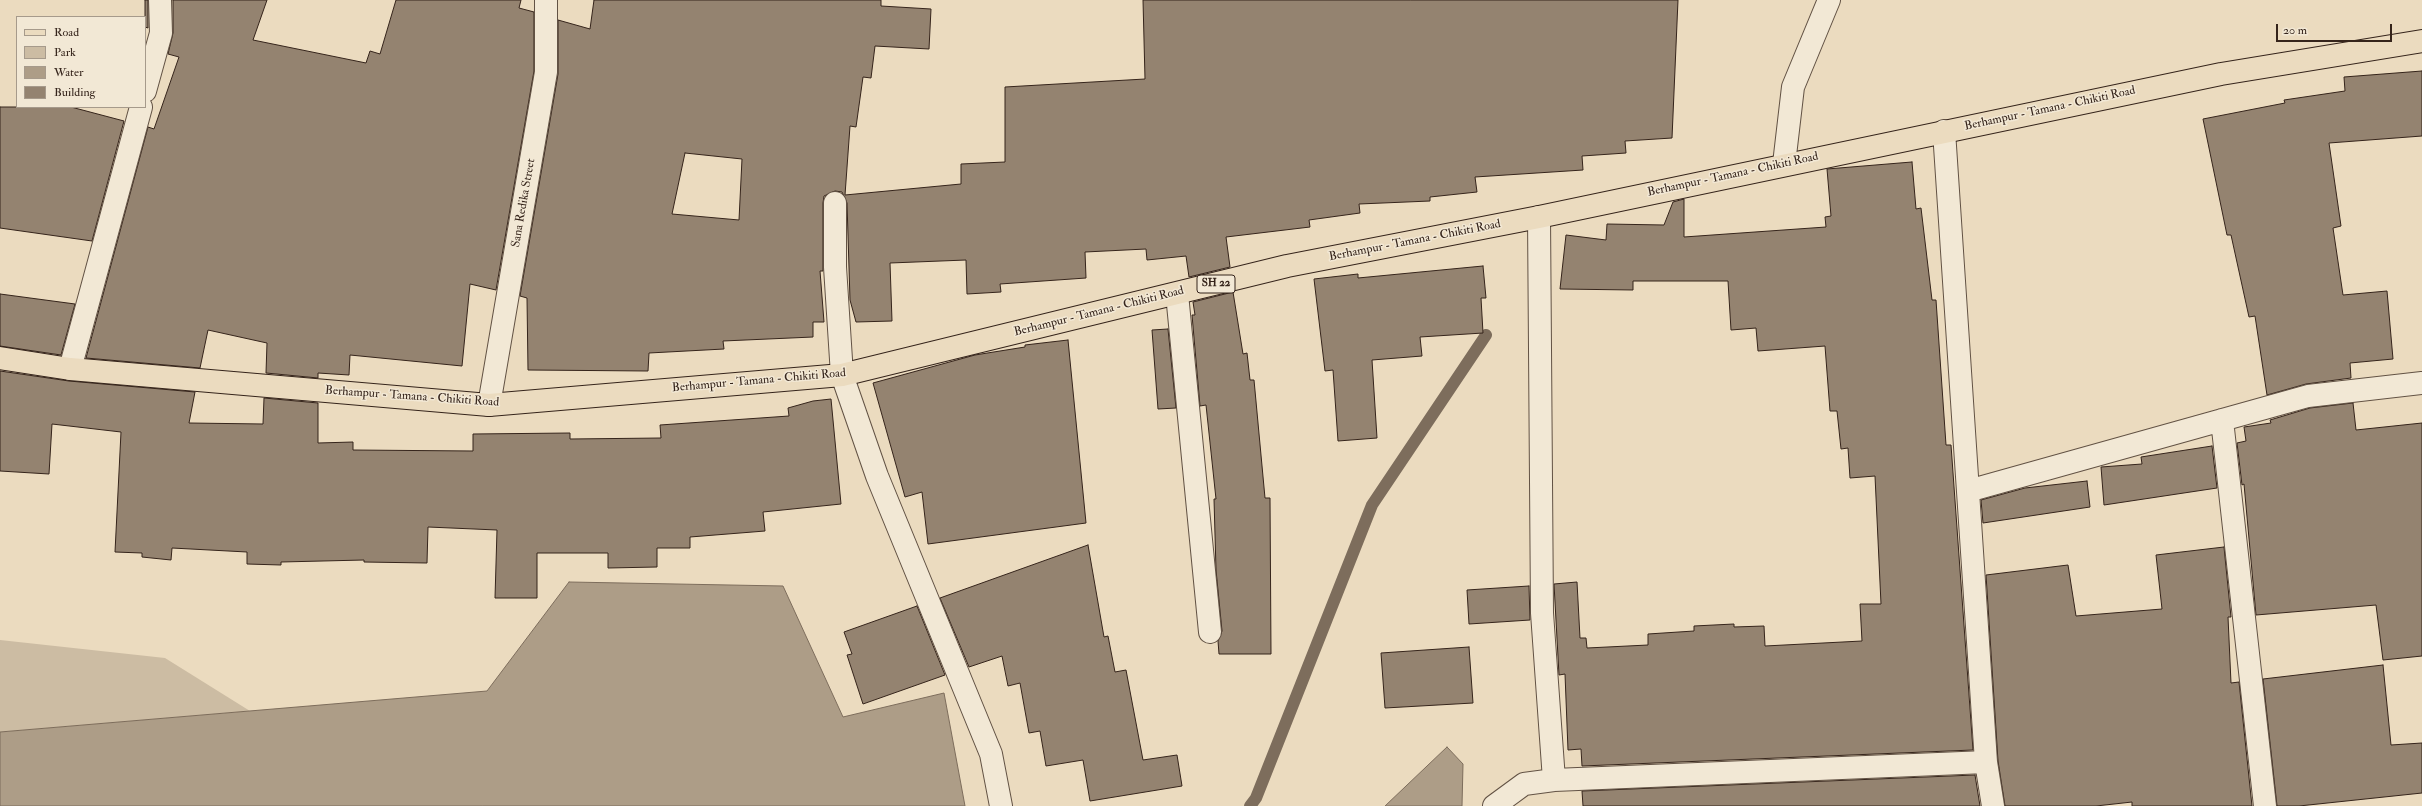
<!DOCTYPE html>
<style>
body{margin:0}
#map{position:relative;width:2422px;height:806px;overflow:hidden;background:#ebdbbf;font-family:"IM FELL Double Pica",serif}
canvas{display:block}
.legend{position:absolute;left:16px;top:16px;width:130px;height:92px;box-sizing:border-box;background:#f2e8d5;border:1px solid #a69a8b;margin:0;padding:5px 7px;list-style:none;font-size:12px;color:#35241b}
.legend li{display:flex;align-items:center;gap:8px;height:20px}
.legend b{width:20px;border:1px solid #a69a8b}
.scale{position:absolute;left:2276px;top:24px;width:116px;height:18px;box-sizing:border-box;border:2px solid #35241b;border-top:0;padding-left:5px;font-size:12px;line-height:14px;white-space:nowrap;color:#35241b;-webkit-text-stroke:3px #f2e8d5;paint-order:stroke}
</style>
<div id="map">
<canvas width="2422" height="806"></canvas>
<ul class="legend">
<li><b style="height:5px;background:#ebdbbf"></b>Road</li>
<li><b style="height:11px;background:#ccbca3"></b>Park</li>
<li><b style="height:11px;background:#ad9d87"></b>Water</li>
<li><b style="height:11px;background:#948370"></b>Building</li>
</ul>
<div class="scale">20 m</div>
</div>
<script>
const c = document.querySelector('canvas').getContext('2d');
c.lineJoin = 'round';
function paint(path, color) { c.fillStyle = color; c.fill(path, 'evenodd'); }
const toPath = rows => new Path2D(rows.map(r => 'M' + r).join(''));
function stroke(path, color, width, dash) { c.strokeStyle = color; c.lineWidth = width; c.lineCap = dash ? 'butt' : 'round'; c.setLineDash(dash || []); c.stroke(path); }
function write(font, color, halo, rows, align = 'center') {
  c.font = font + ' "IM FELL Double Pica",serif'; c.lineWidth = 3; c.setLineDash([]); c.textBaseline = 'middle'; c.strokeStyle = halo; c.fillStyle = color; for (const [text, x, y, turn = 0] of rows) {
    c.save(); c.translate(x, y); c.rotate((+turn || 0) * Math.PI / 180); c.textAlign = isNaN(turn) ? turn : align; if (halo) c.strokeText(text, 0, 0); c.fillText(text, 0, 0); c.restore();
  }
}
paint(toPath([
 [0,640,165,658,250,711,0,732]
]), '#ccbca3');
const water = toPath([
 [569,582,783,586,843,717,944,693,965,806,0,806,0,732,487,691,569,582],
 [1447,747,1463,764,1462,806,1385,806,1447,747]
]);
paint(water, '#ad9d87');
stroke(water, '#7d6d5c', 1);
stroke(toPath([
 [1250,806,1256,798,1372,505,1486,335]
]), '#7d6d5c', 12);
const building = toPath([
 [145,0,148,0,148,28,145,27,145,0],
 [173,0,267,0,253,40,366,63,370,51,380,54,396,0,521,0,519,8,534,12,534,71,496,290,470,284,462,366,350,355,349,375,318,373,318,378,266,373,267,343,208,330,200,368,86,358,148,127,154,129,179,57,168,54,173,33,173,0],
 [594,0,881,0,881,6,931,9,929,49,875,46,871,78,863,77,856,127,850,126,845,195,961,184,961,164,1005,162,1005,87,1145,79,1143,0,1678,0,1672,138,1625,141,1626,153,1582,156,1583,170,1475,177,1477,192,1430,197,1430,201,1359,204,1360,213,1309,220,1310,227,1226,237,1230,267,1189,277,1186,256,1147,260,1146,249,1085,252,1086,278,1000,284,1001,292,967,294,966,260,890,263,892,321,856,322,850,300,847,203,842,192,835,191,824,196,823,203,823,271,820,271,824,322,813,322,813,337,723,341,724,349,649,353,648,371,528,370,527,298,520,296,558,74,558,20,590,29,594,0],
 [685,153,742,159,739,220,672,214,685,153],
 [2422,71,2422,136,2329,143,2341,226,2333,228,2343,295,2387,291,2393,359,2350,363,2351,378,2306,384,2267,395,2255,316,2249,317,2231,235,2227,235,2203,119,2285,103,2284,100,2345,91,2344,77,2422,71],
 [0,107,71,107,124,121,92,241,0,228,0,107],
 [1912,162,1916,209,1921,208,1932,300,1936,300,1946,445,1951,445,1973,750,1582,766,1581,749,1568,750,1565,674,1559,675,1554,584,1577,582,1580,638,1586,638,1587,648,1648,645,1648,634,1694,631,1694,626,1734,624,1734,627,1764,626,1765,646,1862,641,1860,604,1881,604,1875,476,1850,478,1848,448,1841,449,1837,411,1830,411,1825,346,1758,351,1756,328,1731,330,1728,281,1633,281,1633,290,1560,289,1566,235,1606,240,1607,224,1664,225,1673,202,1684,199,1684,237,1826,227,1825,217,1831,216,1827,169,1912,162],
 [1483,266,1486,298,1481,298,1483,333,1420,337,1422,356,1372,360,1377,438,1338,441,1333,370,1325,371,1314,279,1358,274,1358,278,1483,266],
 [1233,292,1243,354,1247,353,1250,380,1254,380,1265,498,1270,498,1271,654,1219,654,1218,641,1222,631,1216,570,1214,499,1216,499,1206,405,1200,406,1192,315,1195,315,1193,302,1233,292],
 [0,294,75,304,61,355,0,346,0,294],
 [1168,329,1176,408,1158,409,1152,330,1168,329],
 [1068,340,1086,523,928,544,922,492,905,497,873,383,975,355,1025,347,1025,345,1068,340],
 [0,371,69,381,195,392,189,423,263,424,264,398,318,403,318,443,353,442,353,450,473,451,473,434,570,433,570,439,661,438,660,425,789,416,788,408,813,401,831,399,841,504,763,512,765,531,690,537,690,548,657,548,657,567,608,568,608,553,537,553,537,598,495,598,497,530,428,527,427,563,364,562,364,560,281,562,281,565,247,564,247,552,172,548,171,560,142,557,142,553,115,552,121,432,52,424,49,474,0,471,0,371],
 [2353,403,2356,430,2422,423,2422,656,2383,660,2376,605,2256,615,2244,484,2242,485,2237,443,2246,441,2244,427,2271,423,2270,420,2310,408,2353,403],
 [2212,446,2217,488,2104,505,2101,467,2142,464,2141,457,2212,446],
 [2087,481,2090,507,1983,523,1981,500,2025,488,2087,481],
 [1088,545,1104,637,1108,636,1115,672,1126,670,1143,760,1177,755,1182,786,1090,801,1083,760,1046,766,1040,731,1029,733,1020,683,1008,686,1002,656,969,667,940,598,1088,545],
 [2224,547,2231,617,2228,617,2231,683,2239,682,2252,806,2132,806,2132,802,2096,806,2005,806,1998,761,1986,575,2068,565,2076,616,2162,609,2156,555,2224,547],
 [1529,586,1530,620,1469,624,1467,590,1529,586],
 [917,606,945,675,863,704,847,655,852,654,844,632,917,606],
 [1469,647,1473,703,1385,708,1381,653,1469,647],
 [2383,665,2391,745,2422,743,2422,793,2299,806,2277,806,2263,679,2383,665],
 [1975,775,1980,806,1583,806,1582,791,1975,775]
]);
paint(building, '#948370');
stroke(building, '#35241b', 1);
const minor = toPath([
 [145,91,161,33,160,0],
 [1944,131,1986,762,1993,806],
 [1784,164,1793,87,1829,0],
 [835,203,835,267,842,375,877,476,991,754,1001,806],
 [1177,294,1210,632],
 [70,369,141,107],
 [489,405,546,72,546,0],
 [2222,420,2265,806],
 [1968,491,2308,396,2422,383],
 [1554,780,1986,762],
 [1494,806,1524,784,1554,780,1542,613,1539,217]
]);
const primary = toPath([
 [0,358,70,369,489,405,842,375,1287,266,1539,217,2221,74,2422,41]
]);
stroke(minor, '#625244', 24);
stroke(primary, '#35241b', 24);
stroke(minor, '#f2e8d5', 22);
stroke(primary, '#ebdbbf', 22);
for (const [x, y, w] of [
 [1216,284,38]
]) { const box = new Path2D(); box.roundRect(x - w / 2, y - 9, w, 18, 3); c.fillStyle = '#f2e8d5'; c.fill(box); stroke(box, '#35241b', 1); }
write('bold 11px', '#35241b', null, [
 ["SH 22",1216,284]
]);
write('12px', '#35241b', '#f2e8d5', [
 ["Berhampur - Tamana - Chikiti Road",2050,109,-12],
 ["Berhampur - Tamana - Chikiti Road",1733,175,-12],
 ["Sana Redika Street",524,203,-80],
 ["Berhampur - Tamana - Chikiti Road",1415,241,-11],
 ["Berhampur - Tamana - Chikiti Road",1099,312,-14],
 ["Berhampur - Tamana - Chikiti Road",759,381,-5],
 ["Berhampur - Tamana - Chikiti Road",412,397,4]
]);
</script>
